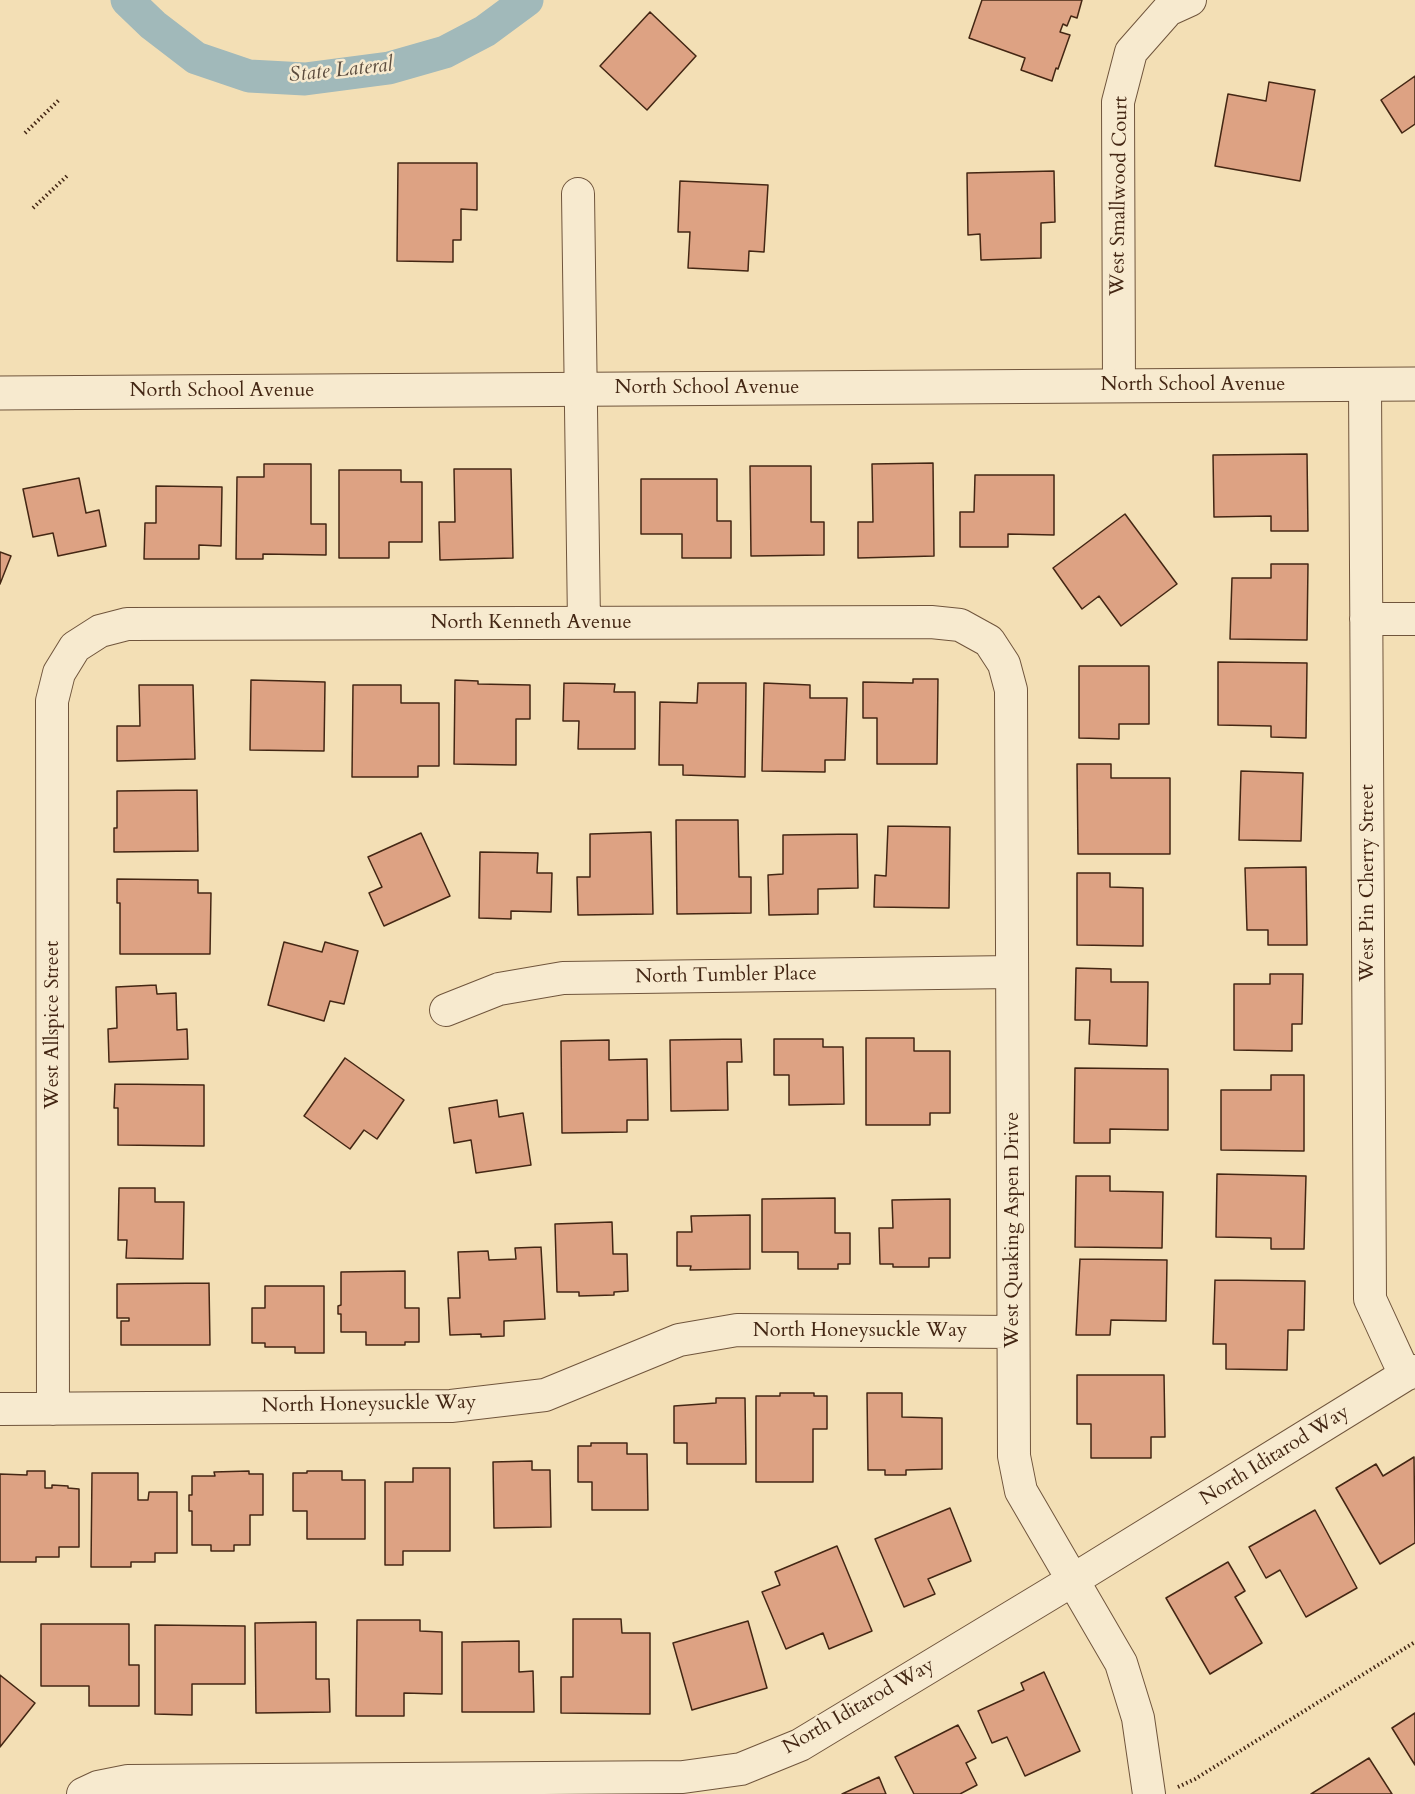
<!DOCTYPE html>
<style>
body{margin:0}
canvas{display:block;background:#f3dfb5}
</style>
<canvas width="1415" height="1794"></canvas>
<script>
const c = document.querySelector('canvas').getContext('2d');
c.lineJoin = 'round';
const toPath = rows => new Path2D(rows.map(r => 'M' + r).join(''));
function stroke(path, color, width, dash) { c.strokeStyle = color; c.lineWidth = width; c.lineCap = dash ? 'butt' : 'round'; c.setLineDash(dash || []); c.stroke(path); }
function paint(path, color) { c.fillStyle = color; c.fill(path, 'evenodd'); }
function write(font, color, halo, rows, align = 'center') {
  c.font = font + ' Cardo,serif'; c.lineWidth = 5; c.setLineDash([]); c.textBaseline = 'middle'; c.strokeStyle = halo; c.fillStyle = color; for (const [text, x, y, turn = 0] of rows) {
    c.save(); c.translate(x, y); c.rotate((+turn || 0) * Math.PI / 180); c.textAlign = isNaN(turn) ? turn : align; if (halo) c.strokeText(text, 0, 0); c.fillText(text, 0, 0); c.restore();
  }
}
stroke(toPath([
 [127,0,153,25,196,58,249,76,305,79,389,68,445,52,485,31,527,0]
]), '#a1b9ba', 33);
const building = toPath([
 [982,0,1082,0,1077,18,1071,16,1067,26,1063,24,1060,32,1070,35,1058,69,1056,68,1052,81,1021,70,1025,58,969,38,982,0],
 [650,12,696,56,647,110,600,66,650,12],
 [1415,76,1415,124,1402,133,1381,100,1415,76],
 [1269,82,1315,90,1300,181,1215,166,1228,94,1266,101,1269,82],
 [398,163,477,163,477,210,461,209,461,240,453,240,453,262,397,261,398,163],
 [1054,171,1055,222,1041,223,1041,258,981,260,980,234,968,235,967,173,1054,171],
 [680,181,768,185,764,252,749,251,748,271,688,268,690,232,678,232,680,181],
 [1307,454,1308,531,1271,531,1271,516,1214,517,1213,455,1307,454],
 [933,463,934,556,858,558,858,522,873,522,872,464,933,463],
 [264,464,311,464,311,524,326,524,326,555,263,554,263,559,236,559,237,477,264,477,264,464],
 [750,466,811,466,811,522,824,522,824,555,751,556,750,466],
 [454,469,511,469,513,558,440,560,439,522,455,522,454,469],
 [339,470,401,470,401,482,422,482,422,542,389,542,389,558,339,558,339,470],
 [975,475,1054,475,1054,535,1008,534,1008,547,960,547,960,512,974,512,975,475],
 [79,478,86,513,99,510,106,546,58,556,53,533,33,537,23,489,79,478],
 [641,479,717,479,717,521,731,521,731,558,682,558,682,534,641,534,641,479],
 [156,486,222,487,221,546,199,545,199,559,144,559,145,523,156,523,156,486],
 [1125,514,1177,584,1121,626,1099,596,1082,609,1053,568,1125,514],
 [0,552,11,556,0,584,0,552],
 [1271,564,1308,564,1307,640,1230,639,1232,578,1271,578,1271,564],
 [1218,662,1307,663,1306,738,1271,737,1271,726,1218,725,1218,662],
 [1079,666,1149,666,1149,724,1119,724,1119,739,1079,738,1079,666],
 [913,679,938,679,937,764,877,764,877,718,863,718,863,682,913,683,913,679],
 [251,680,325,682,324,751,250,750,251,680],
 [455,680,478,681,478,684,530,685,530,719,516,719,516,765,454,764,455,680],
 [564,683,615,684,614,692,635,692,635,749,578,749,579,721,563,721,564,683],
 [698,683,746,683,745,777,683,775,683,765,659,765,660,702,697,703,698,683],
 [764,683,810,685,810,698,847,698,845,760,825,760,825,772,762,771,764,683],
 [139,685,193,685,195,759,117,761,117,726,140,726,139,685],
 [353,685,401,685,401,703,439,703,439,766,418,766,418,777,352,777,353,685],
 [1077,764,1111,764,1111,778,1170,778,1170,854,1078,854,1077,764],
 [1241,771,1303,773,1301,841,1239,840,1241,771],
 [197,790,198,851,114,852,114,828,117,828,117,791,197,790],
 [676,820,738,820,739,877,751,877,751,913,677,914,676,820],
 [888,826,950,827,949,908,874,907,875,875,886,876,888,826],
 [651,832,653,914,578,915,577,877,590,877,590,834,651,832],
 [421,833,450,896,384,926,369,893,382,887,368,857,421,833],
 [857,834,858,888,818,889,818,914,769,915,768,875,783,874,783,835,857,834],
 [480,852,538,853,537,873,552,873,551,912,511,911,511,919,479,918,480,852],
 [1306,867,1307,945,1268,945,1268,930,1247,930,1245,868,1306,867],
 [1077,873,1110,873,1110,887,1143,888,1143,946,1077,945,1077,873],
 [117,879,198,880,198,893,211,893,210,954,120,954,120,903,117,903,117,879],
 [284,942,322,952,325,942,358,951,344,1004,330,1001,324,1021,268,1005,284,942],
 [1076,968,1111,969,1111,982,1148,982,1147,1046,1089,1044,1090,1020,1075,1020,1076,968],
 [1270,974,1303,974,1302,1024,1292,1024,1292,1051,1234,1050,1234,984,1270,984,1270,974],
 [156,985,157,994,176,993,177,1030,187,1029,188,1059,109,1062,108,1029,117,1028,116,987,156,985],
 [866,1038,914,1038,914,1051,950,1051,950,1113,930,1113,930,1125,866,1125,866,1038],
 [741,1039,742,1062,727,1062,728,1110,671,1111,670,1040,741,1039],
 [774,1039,823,1039,823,1047,843,1047,844,1104,789,1105,789,1075,774,1075,774,1039],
 [609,1040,609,1060,647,1059,648,1120,627,1120,627,1132,562,1133,561,1041,609,1040],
 [345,1058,404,1100,377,1139,364,1130,350,1149,304,1116,345,1058],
 [1075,1068,1168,1069,1168,1130,1110,1129,1110,1143,1074,1143,1075,1068],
 [1271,1075,1304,1075,1304,1151,1221,1150,1221,1090,1271,1090,1271,1075],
 [115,1084,204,1085,204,1146,118,1145,118,1108,114,1108,115,1084],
 [497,1100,499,1117,523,1113,531,1165,476,1173,471,1140,454,1143,449,1108,497,1100],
 [1217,1174,1306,1176,1304,1249,1271,1249,1271,1238,1216,1237,1217,1174],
 [1076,1176,1110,1176,1110,1191,1163,1192,1162,1248,1075,1247,1076,1176],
 [119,1188,155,1188,155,1202,184,1202,183,1259,126,1258,127,1240,118,1240,119,1188],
 [835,1198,835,1233,850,1233,850,1264,838,1264,838,1269,798,1269,798,1252,762,1252,762,1199,835,1198],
 [950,1199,950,1258,929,1258,929,1267,893,1267,893,1264,880,1264,879,1228,893,1228,892,1200,950,1199],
 [750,1215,750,1269,690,1270,691,1266,677,1266,677,1232,692,1232,691,1216,750,1215],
 [612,1222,613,1254,627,1254,628,1291,614,1292,614,1295,579,1296,579,1292,557,1292,555,1224,612,1222],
 [541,1247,545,1319,504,1321,504,1336,481,1337,481,1334,450,1335,448,1298,460,1298,458,1252,488,1251,489,1260,516,1259,515,1248,541,1247],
 [1080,1259,1167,1260,1166,1321,1111,1320,1110,1335,1076,1335,1080,1259],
 [405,1271,405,1308,419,1308,419,1342,405,1342,405,1345,366,1345,366,1332,341,1332,341,1314,338,1314,338,1306,341,1305,341,1272,405,1271],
 [1215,1280,1305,1281,1304,1330,1288,1330,1287,1370,1226,1369,1226,1344,1213,1344,1215,1280],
 [209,1283,210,1345,121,1345,121,1321,129,1321,129,1318,117,1318,117,1284,209,1283],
 [265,1286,324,1286,324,1353,295,1353,295,1347,265,1347,265,1343,252,1343,252,1308,265,1308,265,1286],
 [1077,1375,1164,1375,1165,1437,1151,1437,1151,1458,1091,1458,1091,1424,1077,1424,1077,1375],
 [780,1393,814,1393,814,1396,827,1396,827,1429,813,1429,813,1482,756,1482,756,1396,780,1396,780,1393],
 [867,1393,902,1393,902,1417,942,1418,942,1469,906,1470,906,1475,885,1475,885,1470,868,1470,867,1393],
 [716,1398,745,1398,746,1464,687,1464,687,1443,674,1443,674,1406,716,1403,716,1398],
 [591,1443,627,1443,627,1454,647,1454,648,1510,592,1510,592,1482,578,1482,578,1446,591,1446,591,1443],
 [1414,1457,1415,1543,1380,1564,1336,1488,1376,1464,1383,1476,1414,1457],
 [532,1461,532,1470,550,1470,551,1527,494,1528,493,1462,532,1461],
 [413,1468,450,1468,450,1551,403,1551,403,1565,385,1565,385,1482,413,1482,413,1468],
 [27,1471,45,1471,45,1488,52,1488,52,1485,68,1486,68,1488,79,1489,79,1547,59,1547,59,1557,36,1557,36,1562,0,1562,0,1474,27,1475,27,1471],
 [249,1471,249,1474,263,1474,263,1515,250,1515,250,1545,234,1545,234,1551,211,1551,211,1545,192,1545,192,1511,189,1511,189,1495,192,1495,192,1476,215,1476,214,1472,249,1471],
 [307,1471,342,1471,342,1480,365,1480,365,1539,307,1539,307,1511,293,1511,293,1473,307,1473,307,1471],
 [92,1473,138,1473,138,1500,148,1500,149,1492,177,1492,177,1553,155,1553,155,1562,131,1562,131,1567,91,1567,92,1473],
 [950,1508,971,1561,928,1579,935,1594,904,1607,875,1539,950,1508],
 [1315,1510,1357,1588,1306,1617,1280,1570,1266,1578,1249,1547,1315,1510],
 [837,1546,872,1631,829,1649,823,1633,786,1649,762,1592,780,1585,775,1572,837,1546],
 [1228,1562,1245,1591,1235,1597,1262,1643,1210,1674,1166,1598,1228,1562],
 [573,1619,621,1619,622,1633,650,1633,650,1714,561,1713,561,1677,573,1677,573,1619],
 [357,1620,420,1620,420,1631,442,1632,442,1694,404,1693,404,1716,356,1716,357,1620],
 [748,1621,767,1688,692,1710,673,1643,748,1621],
 [316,1622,316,1679,329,1679,330,1712,256,1713,255,1623,316,1622],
 [41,1624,129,1624,129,1665,139,1665,139,1706,89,1706,89,1686,41,1686,41,1624],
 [155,1625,245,1626,245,1684,192,1684,192,1715,155,1714,155,1625],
 [519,1641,519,1672,533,1671,534,1712,462,1712,462,1642,519,1641],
 [1044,1672,1080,1751,1025,1776,1007,1737,992,1743,978,1711,1024,1690,1021,1683,1044,1672],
 [0,1675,35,1703,0,1747,0,1675],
 [1415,1713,1415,1765,1392,1728,1415,1713],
 [958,1725,976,1758,966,1763,977,1785,960,1794,914,1794,895,1757,958,1725],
 [1369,1758,1392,1794,1311,1794,1369,1758],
 [879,1777,886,1794,842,1794,879,1777]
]);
paint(building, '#dda283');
stroke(building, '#442714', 1.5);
const minor = toPath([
 [578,194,584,623],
 [1365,384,1370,1299,1405,1375],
 [1119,386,1118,102,1131,52,1168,10,1190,0],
 [1366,619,1415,619],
 [446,1010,499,989,563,978,1012,972],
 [0,1409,451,1406,545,1395,679,1340,737,1330,1013,1332],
 [53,1409,52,701,59,673,75,647,100,631,127,624,931,622,960,625,989,641,1004,664,1011,690,1014,1456,1021,1491,1121,1663,1138,1718,1149,1794],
 [83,1794,98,1787,128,1781,683,1777,741,1769,800,1745,1073,1580,1405,1375,1415,1371]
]);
const tertiary = toPath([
 [0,393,1415,384]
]);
stroke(minor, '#70553c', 34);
stroke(tertiary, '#70553c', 35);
stroke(toPath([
 [25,133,60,99],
 [33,208,67,176],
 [1178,1787,1195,1779,1415,1642]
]), '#442714', 4, [1.5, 3]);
stroke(minor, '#f7eacf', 32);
stroke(tertiary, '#f7eacf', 33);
write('20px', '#442714', '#f7eacf', [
 ["West Smallwood Court",1120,196,-89],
 ["North School Avenue",1193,385],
 ["North School Avenue",707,388],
 ["North School Avenue",222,391],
 ["North Kenneth Avenue",531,623],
 ["West Pin Cherry Street",1368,883,-90],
 ["North Tumbler Place",726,976,-1],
 ["West Allspice Street",53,1025,-90],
 ["West Quaking Aspen Drive",1013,1230,-90],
 ["North Honeysuckle Way",860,1331],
 ["North Honeysuckle Way",369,1405,-1],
 ["North Iditarod Way",1275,1456,-32],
 ["North Iditarod Way",859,1707,-30]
]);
write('italic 21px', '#5b4c3e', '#f7eacf', [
 ["State Lateral",341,71,-6]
]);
</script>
